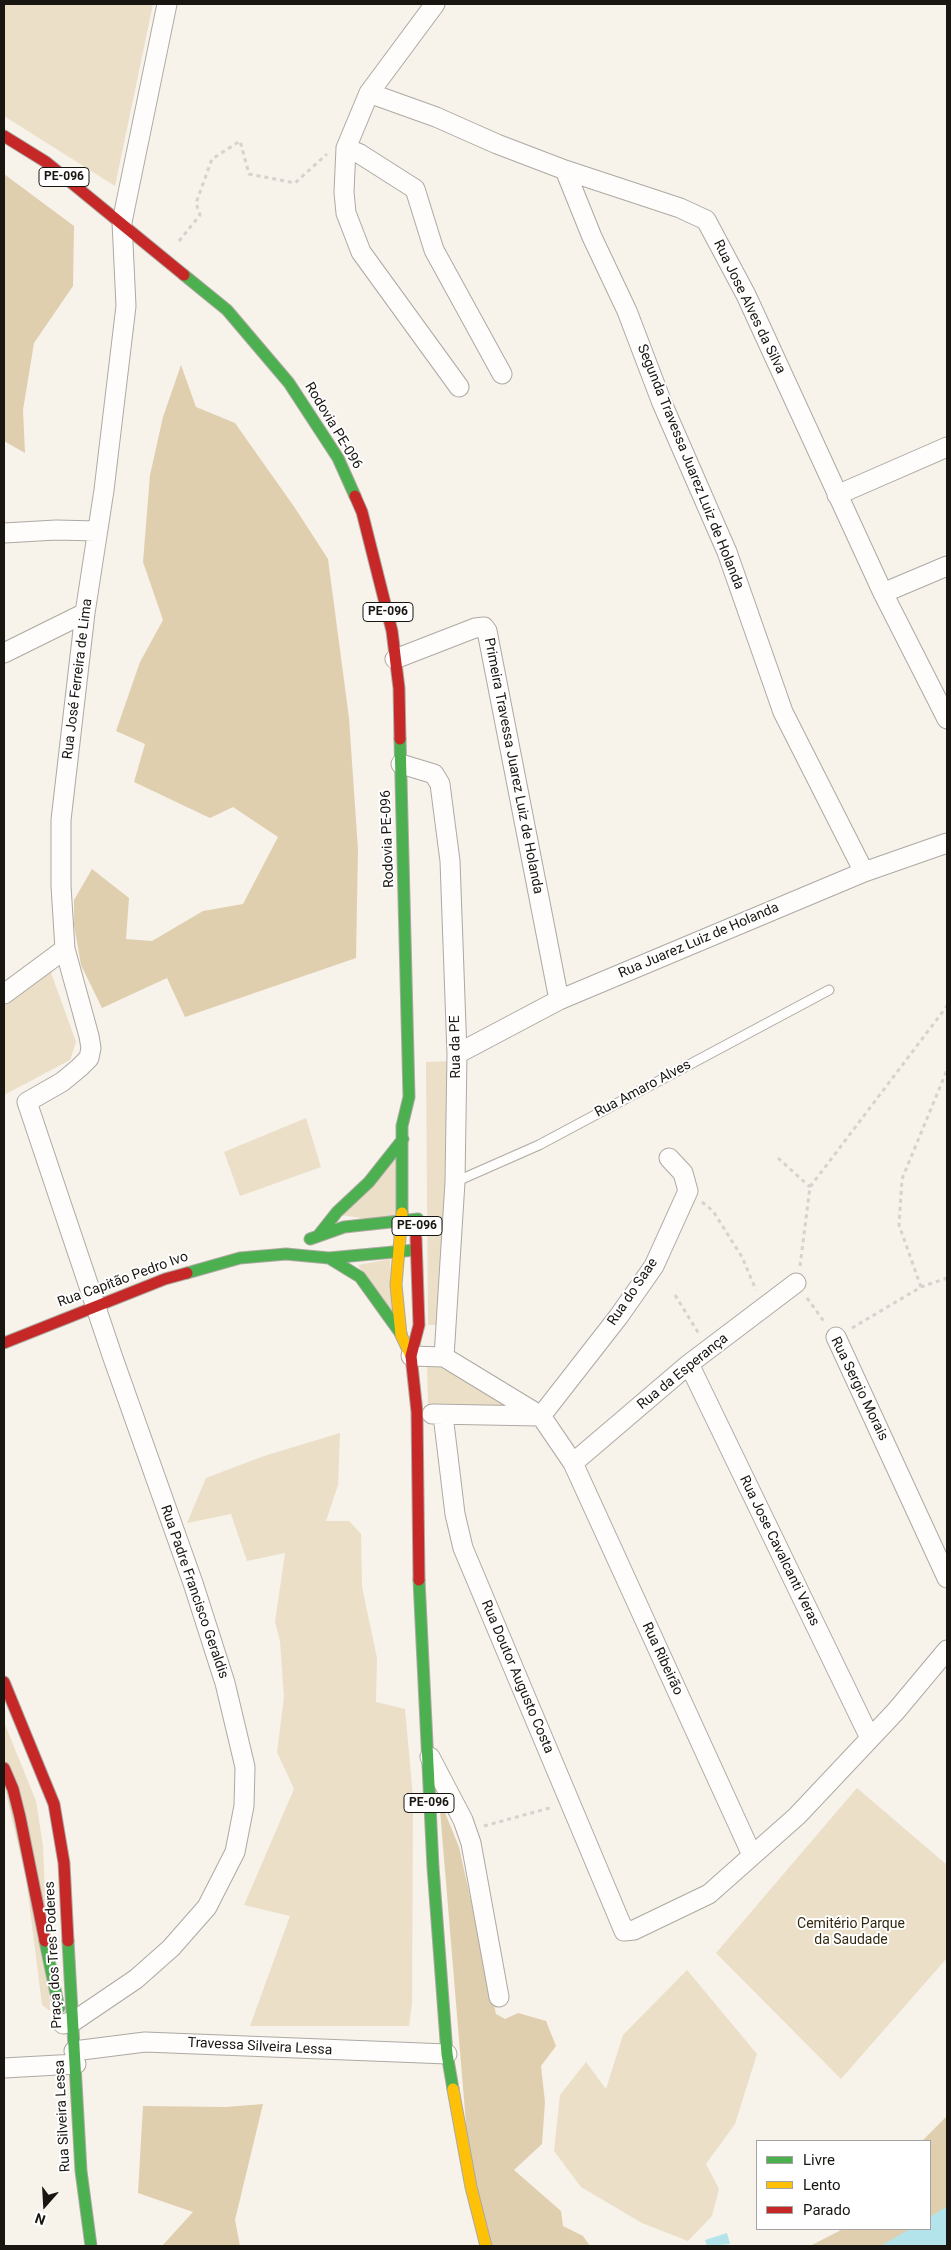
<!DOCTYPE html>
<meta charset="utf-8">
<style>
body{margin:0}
#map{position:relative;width:951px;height:2250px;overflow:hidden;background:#f7f2ea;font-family:Roboto,sans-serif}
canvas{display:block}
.frame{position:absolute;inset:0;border:5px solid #191611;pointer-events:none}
.legend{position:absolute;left:756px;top:2140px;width:175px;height:90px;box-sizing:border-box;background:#fff;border:1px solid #a3a2a0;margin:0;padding:6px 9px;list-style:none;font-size:15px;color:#191611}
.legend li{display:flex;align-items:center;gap:10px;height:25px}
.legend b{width:25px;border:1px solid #a3a2a0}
.north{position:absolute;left:20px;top:2180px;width:50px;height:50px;-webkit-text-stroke:4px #fff;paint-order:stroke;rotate:199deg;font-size:14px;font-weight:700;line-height:20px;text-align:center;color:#191611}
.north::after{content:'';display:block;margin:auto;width:18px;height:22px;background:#191611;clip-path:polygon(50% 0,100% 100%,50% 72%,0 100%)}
</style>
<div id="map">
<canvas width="951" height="2250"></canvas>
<div class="frame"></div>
<ul class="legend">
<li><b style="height:6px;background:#4caf50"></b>Livre</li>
<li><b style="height:6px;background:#ffc107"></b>Lento</li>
<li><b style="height:6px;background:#c62828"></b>Parado</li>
</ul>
<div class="north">N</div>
</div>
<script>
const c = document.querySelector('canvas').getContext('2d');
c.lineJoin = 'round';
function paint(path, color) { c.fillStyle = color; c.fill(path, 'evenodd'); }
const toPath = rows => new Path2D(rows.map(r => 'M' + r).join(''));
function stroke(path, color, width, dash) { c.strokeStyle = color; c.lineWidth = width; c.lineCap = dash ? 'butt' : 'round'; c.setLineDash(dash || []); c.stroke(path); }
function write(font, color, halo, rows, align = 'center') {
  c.font = font + ' Roboto,sans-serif'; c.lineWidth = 4; c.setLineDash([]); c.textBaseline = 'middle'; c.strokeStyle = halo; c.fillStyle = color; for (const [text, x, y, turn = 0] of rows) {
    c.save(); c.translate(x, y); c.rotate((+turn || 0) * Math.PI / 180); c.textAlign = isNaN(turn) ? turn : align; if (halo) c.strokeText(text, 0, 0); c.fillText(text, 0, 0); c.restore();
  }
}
paint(toPath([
 [4,4,153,4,115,186,4,116],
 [50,970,76,1042,70,1060,4,1095,4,991],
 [449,1061,444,1325,428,1325,426,1062],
 [306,1118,321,1167,240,1196,224,1152],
 [399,1153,399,1224,341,1215],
 [390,1259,393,1315,358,1265],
 [427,1361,445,1363,503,1401,505,1407,428,1407],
 [340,1433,338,1485,326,1521,349,1521,361,1534,362,1587,377,1658,376,1702,405,1709,413,1797,412,2003,409,2026,250,2026,290,1916,244,1905,294,1789,277,1752,284,1697,280,1641,275,1622,285,1553,247,1561,231,1514,187,1523,206,1478,264,1456],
 [4,1722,36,1801,43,1846,50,2011,42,2005,26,1878,4,1785],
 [857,1788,947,1865,947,1958,841,2079,716,1953],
 [687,1970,757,2054,735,2124,706,2164,719,2189,712,2216,688,2241,642,2223,581,2187,554,2151,560,2095,586,2062,606,2089,623,2035]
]), '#ebdfc8');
paint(toPath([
 [4,174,74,226,73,286,34,343,23,410,25,453,4,441],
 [181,365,196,407,235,423,295,508,328,559,349,718,358,850,356,958,185,1017,167,978,102,1008,81,965,74,925,74,900,92,869,129,898,126,939,152,941,203,911,243,904,278,837,233,807,210,818,134,782,145,744,116,731,140,662,163,620,143,562,150,475,163,417],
 [439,1798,459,1847,496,2014,505,2019,518,2013,546,2021,556,2046,541,2066,545,2102,542,2144,514,2170,561,2211,563,2226,583,2236,590,2246,485,2246,473,2208],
 [263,2104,235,2220,240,2246,162,2246,193,2212,138,2193,143,2106,226,2107],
 [947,2116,947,2246,810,2246,843,2229,930,2229,930,2141,922,2141]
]), '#e0cfaf');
paint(toPath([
 [946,2207,947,2246,882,2245,910,2229,930,2229,930,2217],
 [727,2233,730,2244,707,2246,705,2240]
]), '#b3e3eb');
const lane = toPath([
 [455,1182,539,1145,829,990]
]);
const street = toPath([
 [435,4,369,93,346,148,344,192,346,213,361,252,459,387],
 [369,93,436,117,497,144,565,170,680,208,706,220,746,295,883,593,947,719],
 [346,148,360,154,415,189,434,250,502,374],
 [565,170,592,237,627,311,662,403,727,552,783,712,864,872],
 [837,495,947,447],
 [4,533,56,530,97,531],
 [883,593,947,566],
 [4,653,85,613],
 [395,659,475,628,484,627,487,631,559,1000],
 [401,764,434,774,440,784,450,861,457,1054,455,1182,444,1357],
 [4,994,65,949],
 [457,1054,559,1000,864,872,947,843],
 [836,1337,947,1578],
 [411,1356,444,1357,541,1416,573,1463,752,1855],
 [689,1364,870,1738],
 [432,1414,539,1416],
 [443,1415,455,1514,463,1548,624,1931,634,1930,709,1894,797,1816,896,1711,947,1650],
 [541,1416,619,1316,654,1266,688,1191,683,1173,669,1158],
 [573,1463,689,1364,796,1283],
 [430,1757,463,1820,471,1843,499,1997],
 [63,2024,74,2021,136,1979,171,1948,207,1907,235,1852,244,1806,245,1767,225,1683,193,1583,113,1358,27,1102,62,1082,79,1068,89,1058,91,1048,89,1036,65,949,61,886,61,820,85,613,104,490,126,306,122,222,167,4],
 [74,2051,145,2042,447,2054],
 [4,2068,76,2064]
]);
const fast = toPath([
 [184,275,227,310,289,383,338,458,355,496],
 [400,739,409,1097,402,1126,402,1213],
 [318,1236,337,1212,369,1182,403,1139],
 [310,1239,344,1227,418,1219],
 [329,1258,360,1277,401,1334],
 [187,1273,240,1258,286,1254,329,1258,415,1250],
 [419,1580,433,1867,447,2054,453,2089],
 [45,1941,59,2008],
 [68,1941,81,2171,91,2246]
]);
const slow = toPath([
 [402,1213,396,1285,401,1335,411,1356],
 [453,2089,471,2187,486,2246]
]);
const jam = toPath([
 [4,136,46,162,184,275],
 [355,496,362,512,392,631,399,688,400,739],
 [416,1238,419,1325,411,1356,417,1412,419,1580],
 [4,1343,165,1279,187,1273],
 [4,1682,54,1804,64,1863,68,1941],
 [4,1768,13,1789,20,1817,45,1941]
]);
stroke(lane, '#ada9a3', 11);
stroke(street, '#ada9a3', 21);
stroke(fast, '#ada9a3', 13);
stroke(slow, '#ada9a3', 13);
stroke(jam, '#ada9a3', 13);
stroke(toPath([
 [179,241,200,215,196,203,212,159,240,141,249,174,295,183,327,154],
 [778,1158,810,1187],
 [702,1202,713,1211,742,1257,756,1290],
 [800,1266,810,1187,947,1006],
 [921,1287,899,1225,902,1179,947,1070],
 [675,1295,699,1334],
 [807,1298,825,1323],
 [852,1328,921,1287,947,1278],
 [484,1826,553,1807]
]), '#d4d3d0', 3, [4, 4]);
stroke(lane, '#fefdfc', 9);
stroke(street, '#fefdfc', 19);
stroke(fast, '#4caf50', 11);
stroke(slow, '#ffc107', 11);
stroke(jam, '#c62828', 11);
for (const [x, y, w] of [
 [64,177,50],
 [388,612,50],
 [417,1226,50],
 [429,1803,50]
]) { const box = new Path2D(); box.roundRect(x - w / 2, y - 9.5, w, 19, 4); c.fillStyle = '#fff'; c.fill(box); stroke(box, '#191611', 1); }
write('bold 12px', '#191611', null, [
 ["PE-096",64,177],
 ["PE-096",388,612],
 ["PE-096",417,1226],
 ["PE-096",429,1803]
]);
write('14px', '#191611', '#fff', [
 ["Rua Jose Alves da Silva",749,307,64],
 ["Rodovia PE-096",333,426,59],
 ["Segunda Travessa Juarez Luiz de Holanda",690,467,68],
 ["Rua José Ferreira de Lima",78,679,-83],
 ["Primeira Travessa Juarez Luiz de Holanda",513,766,79],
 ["Rodovia PE-096",388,839,-92],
 ["Rua Juarez Luiz de Holanda",699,941,-23],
 ["Rua da PE",456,1047,-91],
 ["Rua Amaro Alves",643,1089,-28],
 ["Rua Capitão Pedro Ivo",123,1280,-20],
 ["Rua do Saae",633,1292,-56],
 ["Rua da Esperança",683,1372,-39],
 ["Rua Sergio Morais",859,1389,64],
 ["Rua Jose Cavalcanti Veras",779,1551,64],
 ["Rua Padre Francisco Geraldis",194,1592,71],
 ["Rua Ribeirão",662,1659,65],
 ["Rua Doutor Augusto Costa",517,1677,67],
 ["Praça dos Tres Poderes",54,1955,-93],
 ["Travessa Silveira Lessa",260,2047,3],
 ["Rua Silveira Lessa",63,2116,-93]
]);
write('14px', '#342710', '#fff', [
 ["Cemitério Parque",851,1924],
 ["da Saudade",851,1940]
]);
</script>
